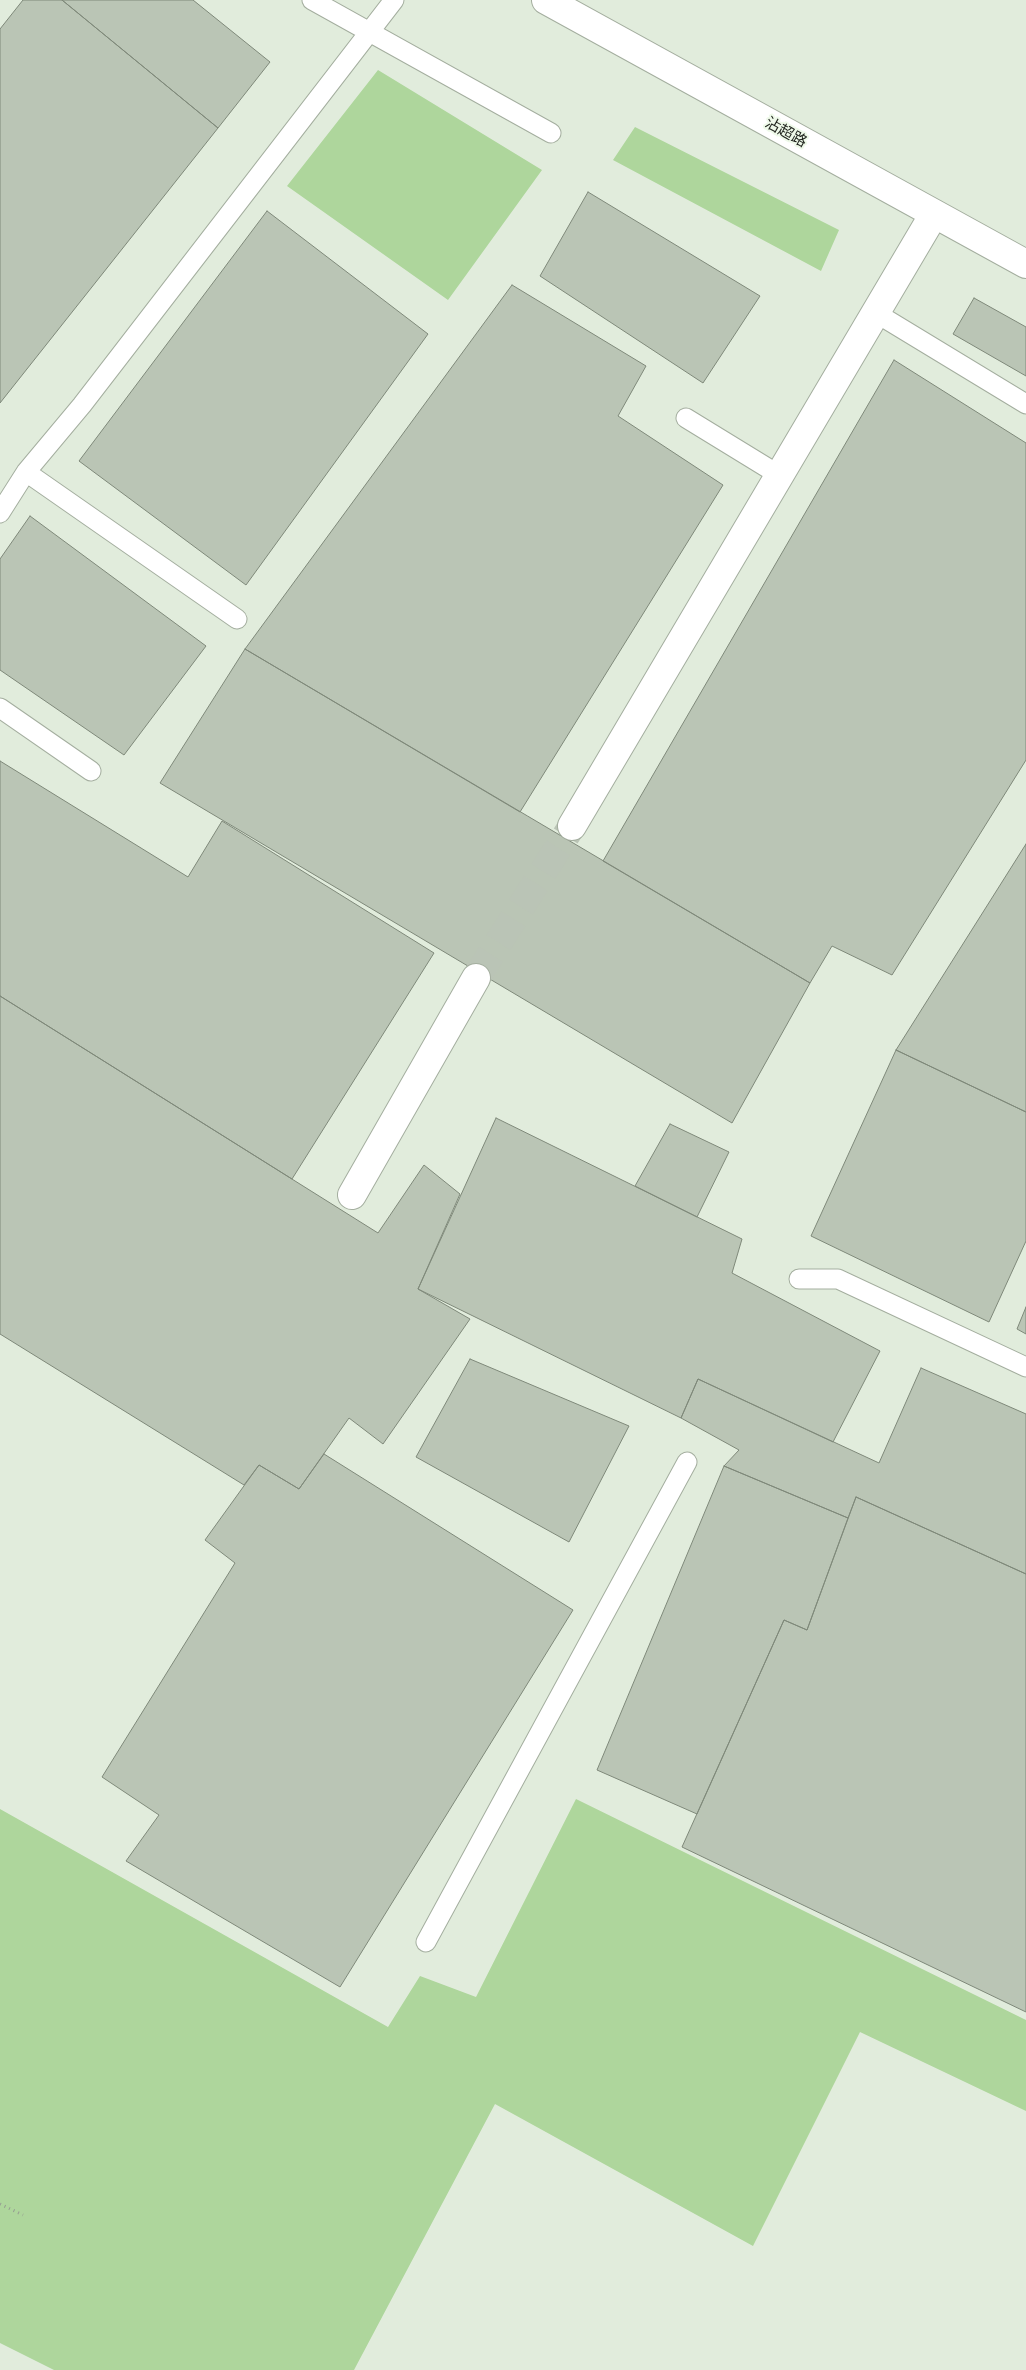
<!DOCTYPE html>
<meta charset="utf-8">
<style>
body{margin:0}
canvas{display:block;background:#e1ecdc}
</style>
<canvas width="1026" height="2370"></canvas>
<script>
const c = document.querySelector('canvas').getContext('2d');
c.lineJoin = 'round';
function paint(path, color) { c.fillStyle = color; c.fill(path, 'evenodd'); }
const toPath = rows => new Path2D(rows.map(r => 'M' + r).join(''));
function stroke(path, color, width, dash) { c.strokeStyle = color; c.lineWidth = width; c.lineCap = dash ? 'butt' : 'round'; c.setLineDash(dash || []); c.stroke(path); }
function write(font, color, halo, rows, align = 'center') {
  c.font = font + ' Commissioner,"Noto Sans SC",sans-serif'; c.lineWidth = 4; c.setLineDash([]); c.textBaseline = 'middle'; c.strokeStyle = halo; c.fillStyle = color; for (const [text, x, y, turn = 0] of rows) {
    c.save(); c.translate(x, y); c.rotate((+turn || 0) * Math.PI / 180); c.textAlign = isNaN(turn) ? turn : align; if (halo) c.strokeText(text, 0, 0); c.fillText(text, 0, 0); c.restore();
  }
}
paint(toPath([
 [378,70,542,170,448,300,287,186],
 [635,127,839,230,821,271,613,160],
 [576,1799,1026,2020,1026,2111,860,2032,753,2246,495,2104,354,2370,54,2370,0,2343,0,1809,388,2027,420,1976,476,1997]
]), '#aed69c');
const building = toPath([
 [23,0,62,0,218,128,0,403,0,29,23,0],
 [62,0,193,0,270,62,218,128,62,0],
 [588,192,760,296,703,383,540,276,588,192],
 [267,211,428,334,246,585,79,461,267,211],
 [512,285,646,366,618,416,723,485,520,812,245,649,512,285],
 [974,298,1026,327,1026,376,953,334,974,298],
 [894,360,1026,443,1026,760,892,975,832,946,810,983,603,861,894,360],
 [30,516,206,646,124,755,0,670,0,559,30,516],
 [245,649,810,983,732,1123,160,783,245,649],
 [0,761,188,877,222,821,434,953,292,1179,0,996,0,761],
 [1026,844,1026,1112,896,1050,1026,844],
 [0,996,378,1233,424,1165,460,1194,418,1289,470,1319,383,1444,349,1418,299,1489,259,1465,244,1485,0,1334,0,996],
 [896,1050,1026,1112,1026,1241,989,1322,811,1236,896,1050],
 [496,1118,742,1239,732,1273,880,1351,833,1442,698,1379,681,1418,418,1289,496,1118],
 [670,1124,729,1152,697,1217,635,1186,670,1124],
 [1026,1307,1026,1334,1017,1329,1026,1307],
 [470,1359,629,1426,569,1542,416,1457,470,1359],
 [921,1368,1026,1414,1026,1574,856,1497,848,1518,724,1466,739,1450,681,1418,698,1379,879,1463,921,1368],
 [324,1454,573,1610,340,1987,126,1861,159,1815,102,1777,235,1563,205,1540,259,1465,299,1489,324,1454],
 [724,1466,848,1518,807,1630,784,1620,697,1814,597,1770,724,1466],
 [856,1497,1026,1574,1026,2012,682,1847,784,1620,807,1630,856,1497]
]);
paint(building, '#bac5b5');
stroke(building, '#7f897a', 1);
stroke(toPath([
 [476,978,572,826]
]), '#bac4b6', 28, [28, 14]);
const lane = toPath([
 [312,0,551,133],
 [876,313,1026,404],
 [686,418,779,475],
 [26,472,237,619],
 [0,513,26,472,82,405,394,0],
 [0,708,91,771],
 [799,1279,838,1279,1026,1367],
 [426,1942,687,1462]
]);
const street = toPath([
 [572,826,934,214],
 [352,1195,476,978]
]);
const secondary = toPath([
 [546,0,1026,264]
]);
stroke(lane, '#a4ae9f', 21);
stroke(street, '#a4ae9f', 30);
stroke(secondary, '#a4ae9f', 30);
stroke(toPath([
 [0,2204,23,2215]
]), '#959d91', 3, [1, 4]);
stroke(lane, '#fff', 19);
stroke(street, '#fff', 28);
stroke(secondary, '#fff', 28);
write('15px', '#1e221c', '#eef9e9', [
 ["沾超路",786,132,29]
]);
</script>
